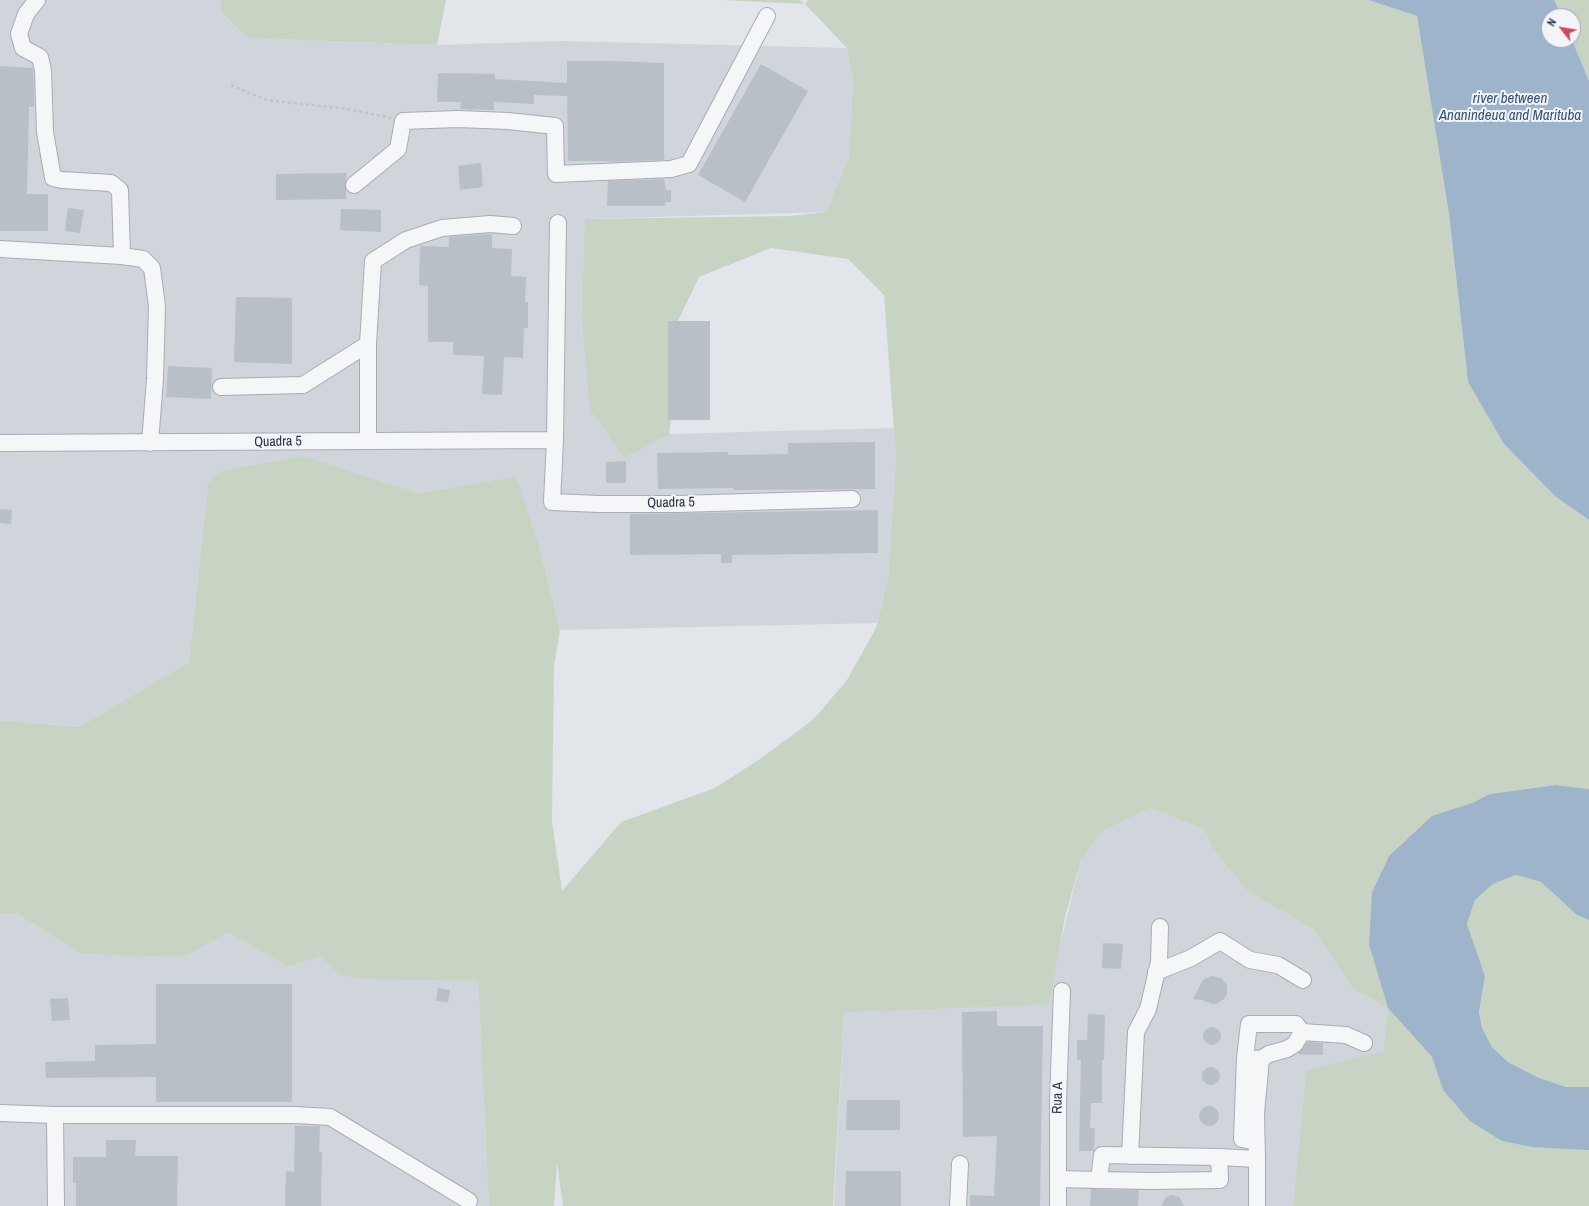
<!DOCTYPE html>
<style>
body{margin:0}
#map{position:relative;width:1589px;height:1206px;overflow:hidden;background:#e2e5ea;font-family:"Archivo Narrow",sans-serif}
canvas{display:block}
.north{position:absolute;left:1541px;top:8px;width:40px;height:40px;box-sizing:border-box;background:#f2f4f8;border:1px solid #a2a7af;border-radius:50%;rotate:301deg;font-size:11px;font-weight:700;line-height:16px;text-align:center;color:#2a3342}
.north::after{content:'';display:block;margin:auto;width:14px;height:18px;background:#ce4860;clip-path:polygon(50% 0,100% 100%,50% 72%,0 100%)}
</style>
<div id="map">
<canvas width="1589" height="1206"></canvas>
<div class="north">N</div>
</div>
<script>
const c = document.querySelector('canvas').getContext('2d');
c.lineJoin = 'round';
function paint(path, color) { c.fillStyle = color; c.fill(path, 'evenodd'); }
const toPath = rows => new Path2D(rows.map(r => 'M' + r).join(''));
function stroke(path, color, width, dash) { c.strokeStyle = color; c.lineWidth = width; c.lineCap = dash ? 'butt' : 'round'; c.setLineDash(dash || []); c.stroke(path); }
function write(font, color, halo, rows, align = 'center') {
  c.font = font + ' "Archivo Narrow",sans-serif'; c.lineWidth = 4; c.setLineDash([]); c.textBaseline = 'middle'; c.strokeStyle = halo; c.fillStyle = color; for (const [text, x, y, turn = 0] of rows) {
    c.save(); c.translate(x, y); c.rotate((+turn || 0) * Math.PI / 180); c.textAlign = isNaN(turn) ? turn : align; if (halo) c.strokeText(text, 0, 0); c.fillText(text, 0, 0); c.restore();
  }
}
paint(toPath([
 [0,0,220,0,221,11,246,38,437,45,562,41,847,48,853,80,849,157,826,212,585,219,625,458,669,434,894,428,896,458,888,578,877,623,560,630,541,552,516,476,419,493,304,456,208,483,189,662,79,727,0,720],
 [1151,808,1205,830,1212,848,1247,891,1313,929,1353,989,1388,1008,1383,1052,1306,1072,1293,1206,834,1206,844,1011,1045,1005,1081,860,1103,831],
 [0,913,16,913,81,954,183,956,228,933,289,967,321,956,478,981,489,1206,0,1206]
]), '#d0d5dc');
paint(toPath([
 [220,0,446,0,437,45,246,38,221,11],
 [720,0,799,0,805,4,808,0,1368,0,1417,16,1449,214,1468,382,1504,444,1556,497,1589,520,1589,789,1556,785,1490,794,1472,803,1432,817,1389,856,1372,892,1388,1008,1432,1057,1443,1090,1587,1150,1589,1150,1589,1206,1293,1206,1306,1071,1354,1058,1383,1052,1388,1008,1353,989,1313,929,1247,891,1212,848,1205,830,1151,808,1103,831,1081,860,1065,917,1049,1005,844,1012,833,1206,563,1206,557,1163,554,1206,489,1206,478,981,363,979,339,975,321,956,289,967,228,933,183,957,81,954,16,913,0,913,0,720,79,727,189,662,208,483,221,471,304,456,419,493,516,476,541,552,560,630,554,666,552,821,562,891,621,822,715,788,760,759,814,719,847,680,876,628,888,578,896,458,884,295,848,259,771,248,699,277,676,325,678,368,669,434,625,458,590,410,582,320,585,219,791,216,826,212,849,157,853,80,847,48,805,4],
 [1554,0,1589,0,1589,81,1572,40,1573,16,1563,16],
 [1516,875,1541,882,1577,915,1589,920,1589,1087,1566,1087,1539,1078,1508,1062,1492,1047,1482,1028,1479,1012,1485,976,1467,924,1475,900,1493,884]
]), '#c8d4c3');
paint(toPath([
 [1368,0,1554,0,1562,15,1549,16,1549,40,1572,40,1589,81,1589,520,1556,497,1504,444,1468,382,1449,214,1417,16],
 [1556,785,1589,789,1589,920,1577,915,1541,882,1516,875,1493,884,1475,900,1467,924,1485,976,1479,1012,1482,1028,1492,1047,1508,1062,1539,1078,1566,1087,1589,1087,1589,1150,1587,1150,1532,1147,1502,1141,1470,1121,1443,1090,1432,1057,1388,1008,1369,944,1372,892,1389,856,1432,816,1472,803,1490,794]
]), '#9db4ca');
paint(toPath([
 [567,61,611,61,664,63,664,160,609,162,609,161,568,161,567,96,534,95,534,104,494,102,494,110,460,109,461,102,437,102,438,73,495,74,495,79,567,83],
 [761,64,808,91,745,202,698,175],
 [0,66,33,68,34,97,34,107,29,107,27,194,48,194,48,231,0,231],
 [481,163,483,187,460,190,458,166],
 [346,173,346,199,276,200,276,174],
 [664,179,666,190,671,190,671,202,665,202,665,206,607,206,608,181],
 [68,208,84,210,80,233,65,231],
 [341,209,381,210,381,232,340,230],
 [490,234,492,234,492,248,512,249,511,276,526,277,525,302,528,302,528,328,524,328,523,358,504,357,502,395,482,394,484,356,453,355,453,342,428,342,428,286,419,285,420,246,449,247,449,237],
 [236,297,292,298,292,364,234,362],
 [668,321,710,321,710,420,668,420],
 [168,366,212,368,211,399,166,397],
 [875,442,875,489,733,490,733,488,658,489,657,453,728,452,728,455,788,454,788,443],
 [626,461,626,483,606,483,606,462],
 [0,509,12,510,11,524,0,523],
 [878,510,878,553,732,555,732,563,721,563,721,554,630,555,630,514],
 [1103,943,1123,944,1121,969,1102,968],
 [1212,976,1221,978,1227,985,1227,994,1224,999,1216,1004,1212,1004,1202,1000,1193,999,1201,983,1204,979],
 [156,984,292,984,292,1102,156,1102,156,1077,46,1078,45,1062,95,1061,95,1045,156,1044],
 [438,988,450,990,448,1002,436,1001],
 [68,998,70,1020,52,1021,50,999],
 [997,1011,997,1026,1043,1026,1040,1206,970,1206,970,1195,994,1196,997,1136,963,1137,962,1012],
 [1088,1014,1105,1015,1104,1060,1102,1060,1102,1103,1091,1103,1090,1128,1095,1128,1094,1151,1079,1151,1081,1060,1077,1060,1077,1040,1087,1040],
 '1203 1036a9 9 0 1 1 18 0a9 9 0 1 1-18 0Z',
 [1307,1042,1323,1043,1323,1055,1298,1054],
 '1202 1076a9 9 0 1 1 18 0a9 9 0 1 1-18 0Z',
 [847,1100,900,1100,900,1130,846,1130],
 '1199 1116a10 10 0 1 1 20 0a10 10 0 1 1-20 0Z',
 [295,1126,320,1126,319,1152,322,1152,321,1206,285,1206,286,1171,294,1172],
 [106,1140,136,1140,135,1156,178,1156,177,1206,76,1206,76,1183,73,1183,73,1157,106,1157],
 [846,1171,901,1171,901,1206,845,1206],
 [1091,1189,1139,1190,1138,1206,1090,1206],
 [1171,1195,1179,1197,1184,1206,1161,1206,1166,1197]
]), '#b9bfc7');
const minor = toPath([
 [354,185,398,149,403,121,458,119,508,121,555,126,556,174,671,169,689,164,767,16],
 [558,223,555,440,552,502,599,504,677,504,852,499],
 [0,249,122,256,120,190,111,183,62,180,53,178,45,132,43,70,40,57,23,48,19,34,26,14,37,0],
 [122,256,143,259,152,268,157,306,155,379,150,443],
 [221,387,303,385,368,344],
 [368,441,368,344,373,261,406,240,442,228,490,224,513,226],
 [0,443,555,440],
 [1156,972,1191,958,1220,941,1250,960,1278,965,1303,980],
 [1245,1058,1249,1024,1296,1024,1302,1032],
 [1261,1059,1269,1054,1287,1049,1295,1044,1302,1032,1346,1035,1364,1043],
 [0,1113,55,1115],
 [1256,1142,1242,1139,1245,1058,1261,1059,1256,1113,1257,1159],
 [1130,1156,1136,1032,1148,1009,1159,962,1160,927],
 [1219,1157,1257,1159,1257,1206],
 [1058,1179,1099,1180,1152,1181,1220,1180,1219,1157,1102,1155,1099,1180],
 [56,1206,55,1115,295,1115,330,1117,469,1201],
 [958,1206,960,1164],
 [1058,1206,1058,1101,1062,991]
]);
stroke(minor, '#a7acb4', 18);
stroke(toPath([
 [231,85,266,100,348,109,391,118]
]), '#c0c3c9', 2.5, [3, 3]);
stroke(minor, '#f5f6f8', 16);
write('14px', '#2a3342', '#f2f4f8', [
 ["Quadra 5",278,442,-1],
 ["Quadra 5",671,503,-1],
 ["Rua A",1058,1098,-89]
]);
write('italic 15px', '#345376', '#f2f4f8', [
 ["river between",1510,99],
 ["Ananindeua and Marituba",1510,116]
]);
</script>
